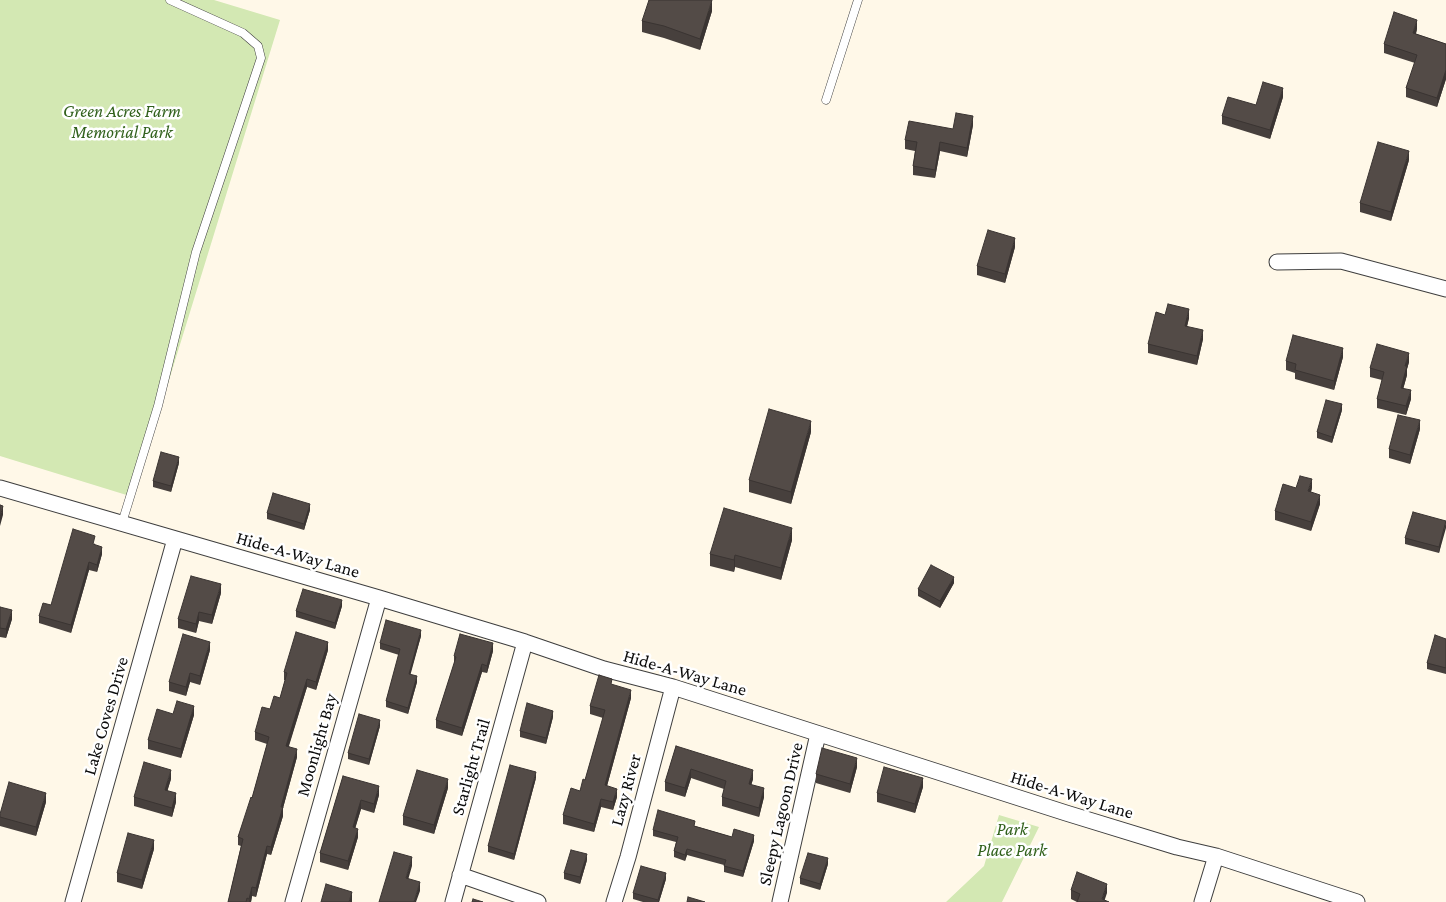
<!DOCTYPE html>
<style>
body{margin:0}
canvas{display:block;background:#fff8e8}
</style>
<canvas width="1446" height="902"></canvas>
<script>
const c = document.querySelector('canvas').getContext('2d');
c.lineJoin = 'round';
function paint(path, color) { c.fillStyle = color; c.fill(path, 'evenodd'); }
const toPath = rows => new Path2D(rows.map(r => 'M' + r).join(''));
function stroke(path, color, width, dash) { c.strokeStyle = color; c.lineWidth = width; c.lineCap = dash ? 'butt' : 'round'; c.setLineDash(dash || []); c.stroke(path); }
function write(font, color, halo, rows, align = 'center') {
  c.font = font + ' "Crimson Pro",serif'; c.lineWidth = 5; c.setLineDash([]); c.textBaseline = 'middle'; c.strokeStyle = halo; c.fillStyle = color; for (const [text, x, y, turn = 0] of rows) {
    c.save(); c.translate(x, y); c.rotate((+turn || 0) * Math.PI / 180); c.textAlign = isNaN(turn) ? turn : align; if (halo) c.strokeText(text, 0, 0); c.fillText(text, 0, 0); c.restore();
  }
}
paint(toPath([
 [0,0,214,0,280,20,133,497,0,456],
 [999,815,1039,827,1002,902,946,902,984,866]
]), '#d3e8b3');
const service = toPath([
 [826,100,858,0],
 [122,523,158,406,196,252,261,58,258,46,243,33,170,0]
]);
const minor = toPath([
 [1277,262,1341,261,1446,289],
 [0,488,379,598,525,642,604,669,673,687,1066,813,1177,847,1216,856,1357,902],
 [460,875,538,902],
 [73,902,175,539],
 [293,902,379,598],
 [453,902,525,642],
 [614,902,628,857,673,687],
 [780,902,818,734],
 [1202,902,1216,856]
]);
stroke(service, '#3e3e3e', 9);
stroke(minor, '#3e3e3e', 17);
stroke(service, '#fff', 8);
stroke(minor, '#fff', 15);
paint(toPath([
 [712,11,700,50,664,38,642,32,642,21],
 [1417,29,1416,34,1446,44,1446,79,1437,107,1406,97,1406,88,1415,63,1384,53,1384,44],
 [1283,97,1270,139,1222,124,1222,116],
 [973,125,967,157,940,151,935,178,913,175,913,166,915,151,905,149,905,140],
 [1409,160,1391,221,1360,212,1360,203],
 [1015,247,1005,283,977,275,977,266],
 [1165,315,1189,318,1187,326,1203,339,1197,365,1148,353,1148,344],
 [1343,357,1334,390,1295,379,1295,373,1286,370,1286,361],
 [1409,362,1407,369,1407,375,1403,389,1411,399,1406,415,1377,408,1377,399,1382,380,1370,377,1370,368],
 [1342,410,1332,443,1317,438,1317,432],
 [1420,429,1410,464,1389,458,1389,449],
 [811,432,791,504,749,492,749,480],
 [179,463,171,492,153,487,153,481],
 [1312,488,1311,492,1320,504,1311,531,1275,520,1275,511],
 [310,510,304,530,267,519,267,513],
 [1446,521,1439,553,1405,544,1405,538],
 [792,540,781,580,735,567,734,572,710,566,710,554],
 [95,543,95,545,102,554,97,572,89,570,71,633,39,623,39,616,51,605],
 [954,583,940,608,918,596,918,589],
 [221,593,212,624,199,621,196,633,178,628,178,619],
 [342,606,335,629,296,617,296,611],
 [0,607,12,619,6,638,0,637],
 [421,636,410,674,417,682,408,714,386,707,386,701,399,655,380,649,380,643],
 [1446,639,1446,674,1427,669,1427,663],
 [210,650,200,685,190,682,186,696,169,691,169,682],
 [328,650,316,690,307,687,289,746,297,757,283,808,283,816,271,855,267,854,256,897,252,896,251,902,228,902,241,846,238,845,238,837,252,798,267,744,255,740,255,732,270,709,280,698,285,680,284,680,284,672],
 [493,651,487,673,482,672,462,736,436,728,436,720,454,664,454,656],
 [612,685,631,698,607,786,617,797,613,810,601,807,594,832,563,824,563,815,580,791,585,780,603,718,590,714,590,706],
 [173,714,194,715,181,758,148,749,148,740],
 [553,717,546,744,520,737,520,731],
 [380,726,369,765,348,759,348,753],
 [676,746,753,779,751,785,764,797,759,817,722,806,722,797,724,789,691,778,685,797,665,791,665,782],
 [857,767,850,793,816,783,816,774],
 [343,776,379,795,374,813,361,809,355,828,358,837,348,870,320,862,320,853],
 [536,778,514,860,488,852,488,846],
 [171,779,167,791,176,802,172,817,134,806,134,797],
 [923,787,915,813,877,802,877,793],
 [448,788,434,834,403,825,403,816],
 [46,802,36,836,0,826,0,814],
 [695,826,732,837,754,841,743,877,724,872,724,865,687,855,685,861,674,857,674,851,676,842,653,836,653,830],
 [154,849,142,889,117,882,117,873],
 [587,860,580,884,564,879,564,873],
 [828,864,820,890,800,884,800,878],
 [666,879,659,902,643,902,633,899,633,893],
 [1071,890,1107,893,1077,902,1071,899]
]), '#47403d');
paint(toPath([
 [712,0,712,11,700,50,700,39],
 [1417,20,1417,29,1413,42,1413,33],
 [1446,70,1446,79,1437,107,1437,98],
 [1283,88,1283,97,1270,139,1270,130],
 [973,116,973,125,967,157,967,148],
 [940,142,940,151,935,178,935,170],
 [1409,151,1409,160,1391,221,1391,212],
 [1015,238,1015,247,1005,283,1005,274],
 [1189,309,1189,318,1185,335,1185,326],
 [1203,330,1203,339,1197,365,1197,356],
 [1343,348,1343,357,1334,390,1334,381],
 [1409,353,1409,362,1407,369,1407,375,1401,397,1401,388,1405,366],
 [1411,390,1411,399,1406,415,1406,406],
 [1342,404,1342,410,1332,443,1332,437],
 [1420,420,1420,429,1410,464,1410,455],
 [811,421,811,432,791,504,791,492],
 [179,457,179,463,171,492,171,486],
 [1312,479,1312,488,1308,500,1308,491],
 [1320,495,1320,504,1311,531,1311,522],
 [310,504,310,510,304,530,304,524],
 [3,506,3,515,0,526,0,517],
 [1446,522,1446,528,1439,553,1439,547],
 [792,528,792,540,781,580,781,568],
 [102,547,102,554,97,572,97,565],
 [735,555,735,567,734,572,734,560],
 [89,562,89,570,71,633,71,625],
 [954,577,954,583,940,608,940,601],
 [221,584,221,593,212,624,212,615],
 [342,600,342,606,335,629,335,623],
 [12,610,12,619,6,638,6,629],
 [199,612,199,621,196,633,196,624],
 [421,630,421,636,409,680,409,674],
 [210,642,210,650,200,685,200,676],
 [328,642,328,650,316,690,316,682],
 [493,643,493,651,487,673,487,666],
 [482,664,482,672,462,736,462,728],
 [190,673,190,682,186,696,186,687],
 [417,676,417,682,408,714,408,708],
 [307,679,307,687,286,754,286,746],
 [631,690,631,698,605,793,605,785],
 [194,706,194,715,181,758,181,749],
 [553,711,553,717,546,744,546,738],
 [380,720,380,726,369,765,369,759],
 [297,749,297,757,283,808,283,816,271,855,271,847],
 [857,758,857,767,850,793,850,784],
 [691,769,691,778,685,797,685,788],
 [171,770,171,779,165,799,165,790],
 [753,770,753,779,749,793,749,784],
 [536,772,536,778,514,860,514,854],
 [923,778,923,787,915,813,915,804],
 [448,779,448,788,434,834,434,825],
 [379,786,379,795,374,813,374,804],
 [764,788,764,797,759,817,759,808],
 [617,789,617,797,613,810,613,802],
 [46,793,46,802,36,836,36,827],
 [176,793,176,802,172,817,172,808],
 [601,799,601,807,594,832,594,824],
 [361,800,361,809,353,836,353,827],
 [358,829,358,837,348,870,348,861],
 [754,835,754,841,743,877,743,871],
 [154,840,154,849,142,889,142,880],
 [267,846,267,854,256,897,256,888],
 [687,849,687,855,685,861,685,855],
 [587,854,587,860,580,884,580,877],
 [412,857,412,866,406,887,406,878],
 [828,858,828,864,820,890,820,884],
 [666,873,666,879,659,902,658,902],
 [420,882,420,891,416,902,414,902],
 [1107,884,1107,893,1104,902,1102,899],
 [252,887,252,896,251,902,249,902],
 [352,892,352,902,349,902]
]), '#3a3432');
const building = toPath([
 [649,0,712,0,700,39,664,26,642,21,649,0],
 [1394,12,1417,20,1413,33,1446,44,1446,70,1437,98,1406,88,1417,55,1384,44,1394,12],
 [1263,82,1283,88,1270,130,1222,116,1228,97,1256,105,1263,82],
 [956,113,973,116,967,148,940,142,935,170,913,166,917,142,905,140,909,121,953,129,956,113],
 [1378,142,1409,151,1391,212,1360,203,1378,142],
 [988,230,1015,238,1005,274,977,266,988,230],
 [1168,304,1189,309,1185,326,1203,330,1197,356,1148,344,1156,312,1165,315,1168,304],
 [1293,335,1343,348,1334,381,1295,370,1296,364,1286,361,1293,335],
 [1377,344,1409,353,1405,366,1407,366,1401,388,1411,390,1406,406,1377,399,1384,372,1370,368,1377,344],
 [1326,400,1342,404,1332,437,1317,432,1326,400],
 [769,409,811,421,791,492,749,480,769,409],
 [1398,415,1420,420,1410,455,1389,449,1398,415],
 [161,452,179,457,171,486,153,481,161,452],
 [1300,476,1312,479,1308,491,1320,495,1311,522,1275,511,1283,484,1296,488,1300,476],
 [273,493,310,504,304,524,267,513,273,493],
 [0,505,3,506,0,517,0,505],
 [724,508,792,528,781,568,735,555,734,560,710,554,724,508],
 [1413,512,1446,521,1439,547,1405,538,1413,512],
 [73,529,95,536,93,544,102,547,97,565,89,562,71,625,39,616,43,603,51,605,73,529],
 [931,565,954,577,940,601,918,589,931,565],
 [191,576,221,584,212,615,199,612,196,624,178,619,191,576],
 [303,589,342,600,335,623,296,611,303,589],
 [0,607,12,610,6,629,0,628,0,607],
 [386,620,421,630,409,674,417,676,408,708,386,701,400,649,380,643,386,620],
 [296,632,328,642,316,682,307,679,286,746,297,749,281,807,283,807,271,847,267,846,256,888,252,887,249,899,247,898,246,902,228,902,243,839,238,837,251,797,252,798,269,737,255,732,262,707,270,709,274,696,280,698,287,673,284,672,296,632],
 [183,634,210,642,200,676,190,673,186,687,169,682,183,634],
 [460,634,493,643,487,666,482,664,462,728,436,720,456,657,454,656,460,634],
 [1435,635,1446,639,1446,668,1427,663,1435,635],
 [599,675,612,679,611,684,631,690,605,785,617,789,613,802,601,799,594,824,563,815,571,788,580,791,583,779,585,780,605,710,590,706,599,675],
 [177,701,194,706,181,749,148,740,157,709,173,714,177,701],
 [527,703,553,711,546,738,520,731,527,703],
 [359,714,380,720,369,759,348,753,359,714],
 [676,746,753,770,749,784,764,788,759,808,722,797,726,781,691,769,685,788,665,782,676,746],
 [822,748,857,758,850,784,816,774,822,748],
 [144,762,171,770,165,790,176,793,172,808,134,797,144,762],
 [510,765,536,772,514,854,488,846,510,765],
 [884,767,923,778,915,804,877,793,884,767],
 [417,770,448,779,434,825,403,816,417,770],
 [343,776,379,786,374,804,361,800,353,827,358,829,348,861,320,853,343,776],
 [9,782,46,793,36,827,0,817,0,814,9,782],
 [658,810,695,821,694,826,732,837,734,829,754,835,743,871,724,866,726,860,687,849,685,855,674,851,678,837,653,830,658,810],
 [128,833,154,840,142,880,117,873,128,833],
 [571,850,587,854,580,877,564,873,571,850],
 [394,852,412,857,406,878,420,882,414,902,379,902,394,852],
 [808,853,828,858,820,884,800,878,808,853],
 [641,866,666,873,658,900,633,893,641,866],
 [1077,872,1107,884,1102,899,1109,902,1077,902,1080,894,1071,890,1077,872],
 [326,884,352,892,349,902,321,902,326,884],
 [688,897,705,902,687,902,688,897],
 [473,899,483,902,472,902,473,899]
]);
paint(building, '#534b47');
stroke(building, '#3a3432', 1);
write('italic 18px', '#31611c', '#fff', [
 ["Green Acres Farm",122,111],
 ["Memorial Park",122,132],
 ["Park",1012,829],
 ["Place Park",1012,850]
]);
write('18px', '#0b0b0b', '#fff', [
 ["Hide-A-Way Lane",298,555,16],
 ["Hide-A-Way Lane",685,673,16],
 ["Lake Coves Drive",106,716,-74],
 ["Moonlight Bay",317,745,-74],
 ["Starlight Trail",471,767,-74],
 ["Lazy River",626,790,-75],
 ["Hide-A-Way Lane",1072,795,17],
 ["Sleepy Lagoon Drive",781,814,-77]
]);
</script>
